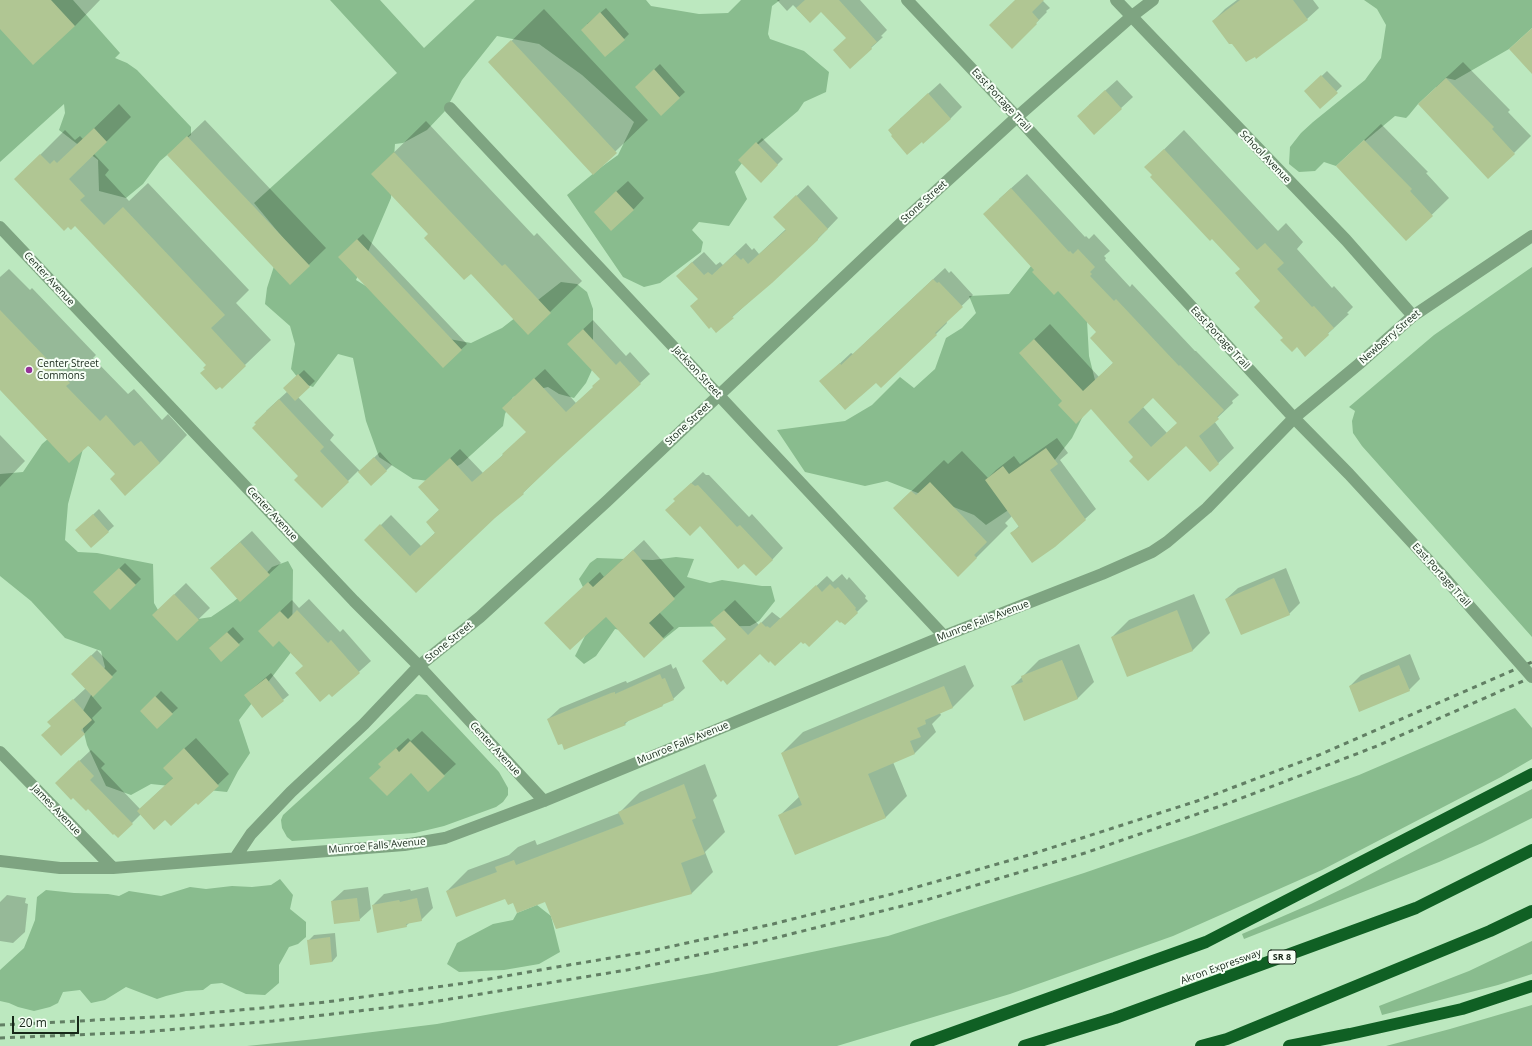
<!DOCTYPE html>
<style>
body{margin:0}
#map{position:relative;width:1532px;height:1046px;overflow:hidden;background:#bce8bf;font-family:"Open Sans",sans-serif}
canvas{display:block}
.scale{position:absolute;left:12px;top:1016px;width:67px;height:18px;box-sizing:border-box;border:2px solid #172819;border-top:0;padding-left:5px;font-size:12px;line-height:14px;white-space:nowrap;color:#172819;-webkit-text-stroke:3px #f6fff6;paint-order:stroke}
</style>
<div id="map">
<canvas width="1532" height="1046"></canvas>
<div class="scale">20 m</div>
</div>
<script>
const c = document.querySelector('canvas').getContext('2d');
c.lineJoin = 'round';
function paint(path, color) { c.fillStyle = color; c.fill(path, 'evenodd'); }
const toPath = rows => new Path2D(rows.map(r => 'M' + r).join(''));
function stroke(path, color, width, dash) { c.strokeStyle = color; c.lineWidth = width; c.lineCap = dash ? 'butt' : 'round'; c.setLineDash(dash || []); c.stroke(path); }
function write(font, color, halo, rows, align = 'center') {
  c.font = font + ' "Open Sans",sans-serif'; c.lineWidth = 4; c.setLineDash([]); c.textBaseline = 'middle'; c.strokeStyle = halo; c.fillStyle = color; for (const [text, x, y, turn = 0] of rows) {
    c.save(); c.translate(x, y); c.rotate((+turn || 0) * Math.PI / 180); c.textAlign = isNaN(turn) ? turn : align; if (halo) c.strokeText(text, 0, 0); c.fillText(text, 0, 0); c.restore();
  }
}
paint(toPath([
 [0,0,73,0,120,53,115,58,127,63,137,70,191,127,191,135,160,161,143,184,126,198,99,191,98,160,59,130,65,113,64,104,0,162],
 [330,0,380,0,424,48,475,0,646,0,651,6,699,14,728,13,741,0,780,0,772,6,768,34,770,39,804,51,829,72,826,92,804,102,798,111,754,148,735,172,747,199,729,226,699,222,692,230,703,242,701,252,660,283,644,287,623,277,567,195,600,168,618,155,634,122,582,75,539,44,497,36,462,80,445,111,427,130,403,143,395,144,391,198,356,280,374,291,433,336,471,343,502,328,561,282,577,284,587,292,593,309,593,343,597,359,586,383,574,398,559,394,548,387,527,392,513,397,505,414,503,426,461,464,429,481,413,479,379,457,366,421,353,358,338,354,313,387,302,383,291,369,295,344,290,326,265,304,267,288,283,238,254,203,397,73],
 [1364,0,1532,0,1532,28,1509,49,1455,80,1446,78,1418,104,1409,115,1406,118,1395,116,1365,141,1364,140,1336,166,1324,162,1315,171,1299,172,1289,164,1290,147,1301,133,1313,122,1365,80,1381,58,1386,25,1377,9],
 [1035,261,1086,303,1089,356,1097,388,1072,438,1036,484,1016,505,986,525,974,515,887,481,865,486,805,472,777,430,845,421,872,405,900,377,914,388,935,369,946,338,962,328,976,313,969,296,1009,294],
 [1532,267,1532,637,1362,446,1353,433,1352,421,1355,411,1349,407,1434,335],
 [56,432,83,449,68,504,65,540,78,552,97,553,153,564,154,603,166,624,211,617,233,602,262,578,272,567,288,561,293,570,292,651,239,720,250,753,238,771,227,792,151,784,131,795,106,786,87,745,80,717,105,667,101,651,65,638,31,601,0,576,0,474,23,472,42,444],
 [676,557,694,559,687,577,710,583,722,580,762,586,771,586,775,601,759,621,750,626,679,627,664,639,615,629,596,656,584,664,575,656,596,614,579,579,590,563,597,558,653,560],
 [416,694,427,695,499,772,508,788,508,795,503,802,496,807,444,826,415,833,292,841,287,837,282,828,281,820,283,815],
 [1515,708,1532,728,1532,759,1501,777,1322,870,1173,936,1010,994,837,1046,247,1046,316,1039,437,1024,712,973,888,936,1084,873,1194,835,1359,775],
 [1532,789,1532,818,1482,843,1439,862,1244,939,1242,934,1311,904,1348,886],
 [280,879,293,895,290,909,306,922,306,937,298,944,289,947,279,965,279,983,265,995,246,994,222,983,211,984,203,990,186,991,166,996,157,999,126,987,105,1000,91,1003,80,990,63,992,58,1003,50,1007,34,1011,18,1007,9,1003,0,1001,0,970,24,948,35,920,37,897,46,890,74,893,108,894,119,896,129,891,161,896,190,887,206,889,232,886,252,887,271,885],
 [537,905,551,916,560,952,539,964,504,970,459,972,447,964,457,943,493,924,513,920,517,913],
 [1532,941,1532,974,1498,985,1382,1015,1379,1006,1469,971],
 [1532,1005,1532,1046,1386,1046,1450,1029]
]), '#89bc8e');
paint(toPath([
 [0,0,100,0,75,26,0,28],
 [777,0,860,0,887,30,881,36,883,37,871,48,847,37,821,11,810,22,793,5,787,11],
 [1016,0,1042,0,1050,8,1046,11,1047,12,1036,23],
 [1237,0,1313,0,1319,8,1307,19,1213,21,1225,9],
 [606,8,629,34,624,39,587,24],
 [544,9,648,120,593,173,490,62],
 [1463,62,1510,110,1508,112,1531,136,1514,153,1436,87],
 [660,64,685,92,661,114,641,82],
 [1327,71,1342,86,1320,107,1306,91],
 [1117,80,1133,97,1094,133,1089,105],
 [940,83,962,107,950,119,900,119],
 [119,104,131,117,94,154,109,170,105,175,129,201,148,183,249,290,236,303,271,340,222,387,206,369,207,365,75,225,16,179,65,130,75,140,80,136,83,139],
 [205,120,326,248,290,283,186,138],
 [426,121,534,236,537,233,582,281,550,312,471,272,429,234,372,174],
 [1381,124,1428,172,1426,173,1449,198,1406,240,1337,166],
 [1184,130,1278,231,1286,223,1303,242,1297,249,1332,288,1334,286,1353,307,1347,313,1349,314,1305,355,1297,346,1284,337,1241,269,1146,167],
 [762,138,783,159,761,181,740,160],
 [1027,174,1085,237,1086,236,1089,239,1094,234,1110,251,1104,256,1106,258,1105,260,1130,287,1132,284,1195,351,1196,351,1239,395,1232,401,1233,403,1214,421,1234,448,1210,471,1186,444,1134,457,1091,408,1064,401,1020,353,1050,324,1099,377,1114,362,1097,332,1058,290,1036,270,999,199],
 [1153,397,1178,423,1167,433,1143,407],
 [628,181,644,198,633,210,606,201],
 [808,185,838,218,818,239,716,332,699,299,689,265,704,252,716,265,720,262,723,265,746,243,752,250,754,248,759,254,786,229,786,206],
 [363,234,467,344,443,366,345,251],
 [945,268,949,273,951,271,973,295,946,321,947,323,936,334,876,381,821,381,851,353,853,354],
 [9,269,30,290,32,288,96,355,93,358,128,394,134,389,162,420,168,414,187,435,160,463,125,494,116,474,88,445,0,389,0,277],
 [593,320,626,356,630,352,650,374,557,459,523,493,494,518,416,592,366,540,391,515,421,546,436,532,427,522,440,509,430,477,460,449,483,473,504,454,527,432,513,398,545,369,576,403,594,387,601,379,578,334],
 [304,370,315,381,298,397,334,435,330,440,360,471,380,452,392,465,371,485,358,471,322,507,300,476,266,411,288,391,285,388],
 [0,435,25,461,0,487],
 [1057,438,1068,453,1060,460,1096,509,1085,519,1012,533,1020,525,1012,516,1005,523,1008,526,976,558,894,508,944,460,948,464,962,451,988,478,996,470,1014,456,1020,464],
 [703,472,706,475,709,475,749,517,752,514,783,548,772,560,700,525,686,488],
 [99,509,114,526,91,547,82,525],
 [252,531,281,563,269,574,223,557],
 [644,540,685,587,659,612,674,628,663,638,606,615,556,613,600,572,604,577],
 [125,563,141,579,135,585,100,587],
 [1286,568,1300,603,1289,614,1226,599,1238,588],
 [842,574,847,580,849,577,866,596,865,598,868,601,845,624,837,619,801,640,760,652,727,639,722,612,735,600,759,625,772,612,781,619,827,576,833,582],
 [186,583,210,608,177,640,153,615],
 [1194,594,1210,633,1193,650,1128,676,1112,637,1129,620],
 [309,599,340,632,343,629,371,661,332,696,279,640,271,620,292,600,299,608],
 [233,627,244,639,221,660,215,643],
 [1079,644,1094,682,1077,699,1012,687,1039,660],
 [97,650,117,671,92,696,102,708,92,718,95,722,84,734,52,725,49,722,86,688,72,674],
 [1410,654,1420,679,1409,690,1350,686,1361,675],
 [671,664,673,669,676,667,685,688,673,699,665,702,662,706,630,719,625,724,548,719,560,708,623,682,626,681,627,683],
 [965,665,974,686,953,707,940,713,941,715,932,724,936,732,915,753,893,762,907,796,886,817,796,854,780,815,800,796,782,753,803,732],
 [271,673,289,695,263,716,245,695],
 [161,691,178,708,157,727,142,711],
 [422,731,456,764,428,790,411,772,382,767,391,753,408,738,411,741],
 [196,738,229,774,198,804,196,801,165,819,141,814,118,837,88,808,56,783,91,750,105,764,101,768,140,809,174,777,176,756],
 [705,764,717,796,713,800,725,832,705,852,713,872,692,893,556,928,546,901,514,901,506,898,447,891,468,870,509,855,518,847,535,840,537,845,619,813,640,792],
 [368,887,371,909,359,920,332,901,344,890],
 [428,887,433,908,421,920,410,922,406,926,373,905,384,894,410,889,411,891],
 [7,895,26,898,25,903,28,904,25,932,13,943,0,941,0,902],
 [335,933,337,956,332,962,308,941,314,935]
]), '#0003');
paint(toPath([
 [0,0,51,0,75,26,33,65,0,29],
 [805,0,839,0,877,42,871,47,872,49,850,69,833,50,846,38,821,12,810,23,796,8],
 [1015,0,1044,0,1032,12,1039,20,1036,23,1037,24,1012,49,989,25],
 [1240,0,1293,0,1308,20,1256,59,1255,57,1246,62,1232,44,1229,44,1212,21],
 [600,12,625,40,605,57,581,30],
 [1532,28,1532,74,1509,49],
 [511,40,617,153,593,175,488,62],
 [654,69,680,98,661,116,635,87],
 [1321,75,1338,93,1320,109,1304,91],
 [1446,78,1494,127,1492,129,1515,154,1488,179,1418,104],
 [1105,90,1122,109,1094,135,1077,116],
 [928,93,951,119,923,144,922,142,907,155,891,136,892,135,888,130],
 [94,128,107,142,69,179,85,196,80,200,104,225,123,207,225,315,211,328,246,366,222,389,220,387,216,390,200,373,205,369,203,368,206,365,75,226,71,230,68,227,64,231,14,179,40,154,50,164,54,160,57,163],
 [187,136,310,266,290,285,167,155],
 [1364,140,1412,189,1410,191,1433,216,1406,241,1336,166],
 [756,142,778,165,761,183,738,160],
 [1164,149,1257,250,1265,243,1284,263,1277,269,1312,307,1314,306,1334,328,1328,333,1329,335,1305,357,1297,347,1292,352,1280,340,1283,338,1254,307,1260,301,1235,273,1240,269,1212,239,1210,241,1150,177,1152,175,1144,167],
 [394,152,502,266,505,264,551,313,528,335,471,274,464,280,424,238,428,234,371,174],
 [1011,188,1069,252,1070,251,1073,254,1078,249,1095,267,1090,272,1092,274,1090,276,1114,301,1116,299,1179,366,1180,365,1224,410,1217,417,1219,419,1199,436,1219,464,1210,472,1186,446,1148,481,1129,461,1133,457,1091,409,1076,424,1058,405,1062,401,1019,353,1034,339,1083,391,1113,363,1090,338,1096,332,1058,291,1054,295,1032,272,1034,270,983,214],
 [1153,398,1177,423,1151,447,1128,422],
 [616,191,634,210,611,231,594,212],
 [796,195,828,229,818,238,818,240,772,283,732,317,734,318,716,333,711,327,709,329,690,306,698,299,676,276,692,262,704,275,708,272,712,275,735,254,741,260,743,258,748,264,786,230,773,217],
 [357,239,462,350,443,368,338,257],
 [933,279,937,283,939,282,963,307,935,333,937,335,881,388,876,383,845,410,819,381,840,363,841,365],
 [0,310,70,383,66,386,100,421,106,415,134,446,141,441,160,463,125,496,110,479,115,474,90,447,88,446,69,463,0,390],
 [583,329,616,365,620,361,641,384,558,460,523,493,524,494,495,518,416,593,364,540,380,524,410,556,435,533,426,522,439,510,418,487,450,458,472,482,503,455,502,454,526,432,502,408,534,378,566,412,593,387,592,386,600,379,567,344],
 [298,374,310,387,295,401,283,388],
 [279,399,324,447,320,451,349,482,322,508,294,480,298,476,252,428,256,424,254,423],
 [1046,448,1058,464,1050,470,1086,520,1055,547,1032,563,1010,533,1019,527,985,480,1003,466,1009,474],
 [374,457,387,471,371,486,358,472],
 [930,482,987,542,974,555,977,558,958,577,893,508,911,491,916,495],
 [691,483,695,486,698,485,737,527,740,525,773,560,756,576,744,564,738,569,700,526,690,536,665,510,675,501,673,499],
 [93,514,109,532,91,548,75,530],
 [240,542,270,575,240,602,210,568],
 [633,550,675,599,649,623,664,639,644,658,606,617,570,650,544,623,588,582,593,587],
 [119,568,136,585,110,610,93,592],
 [1274,578,1290,615,1241,635,1225,599],
 [830,584,835,589,838,587,856,608,855,609,858,613,845,625,841,622,840,623,837,620,809,647,805,643,803,644,801,642,775,666,770,661,769,663,760,654,727,685,723,680,721,682,702,661,726,639,710,622,724,610,748,635,761,622,766,627,767,626,770,628,816,585,822,592],
 [174,594,199,620,177,641,152,615],
 [297,610,328,643,331,640,360,673,332,697,329,694,320,702,295,673,303,666,279,641,273,647,258,631,280,611,288,619],
 [1177,610,1193,651,1127,677,1111,637],
 [227,632,240,645,221,662,209,648],
 [91,655,113,677,93,697,71,674],
 [1062,660,1078,699,1024,721,1011,686,1023,682,1021,676],
 [1399,665,1410,691,1359,712,1349,686],
 [660,674,662,679,665,678,674,700,662,705,663,706,624,723,626,725,564,750,562,744,558,745,547,719,611,693,615,692,615,694],
 [266,678,284,701,262,718,244,695],
 [944,686,953,708,925,720,926,724,917,728,921,737,910,741,915,754,868,774,886,818,795,855,778,815,802,805,781,753],
 [155,696,173,714,157,729,140,711],
 [73,699,92,720,81,730,85,734,61,756,41,735,51,726,47,722],
 [410,741,445,776,428,792,411,773,387,796,369,778,381,767,378,764,396,748,399,752],
 [184,748,219,786,198,805,196,803,171,826,165,820,154,830,137,811,173,778,163,768],
 [79,760,94,776,90,780,133,824,118,838,114,834,113,835,88,809,86,811,73,798,71,800,55,783],
 [684,784,696,818,692,820,705,854,681,863,692,894,556,929,545,902,517,913,513,903,508,905,505,899,456,917,446,891,497,872,495,867,514,860,516,865,624,824,618,812],
 [357,898,360,921,334,924,331,901],
 [417,898,422,921,406,924,407,927,377,933,372,905,399,900,400,902],
 [330,937,332,962,310,965,307,940]
]), '#b0c693');
stroke(toPath([
 [907,0,1017,117,1294,418,1349,474,1443,576],
 [1116,0,1346,240,1413,316],
 [450,108,944,636],
 [0,227,354,601,419,666,544,801],
 [0,752,113,868],
 [235,858,251,834,291,792,364,724,419,666,480,617,606,502,900,224,1017,117,1132,16,1153,0],
 [0,861,60,868,113,868,404,845,445,838,544,801,944,636,1102,574,1152,552,1167,542,1207,508,1294,418,1359,364,1413,316,1532,236]
]), '#7ea481', 12);
stroke(toPath([
 [916,1046,1206,942,1532,774],
 [1024,1046,1115,1018,1416,908,1532,850],
 [1201,1046,1227,1039,1490,931,1532,911],
 [1289,1046,1350,1034,1462,1009,1532,986]
]), '#106024', 12);
stroke(toPath([
 [0,1025,175,1016,326,1002,466,983,557,967,646,952,773,924,896,893,1029,855,1197,801,1319,755,1532,662],
 [0,1038,143,1032,273,1021,426,1003,633,969,763,941,926,900,1085,853,1229,803,1377,746,1532,677]
]), '#627f64', 3, [5, 5]);
stroke(toPath([
 [1443,576,1532,677]
]), '#7ea481', 12);
for (const [x, y, r, color] of [
 [29,370,4,"#963399"]
]) { const dot = new Path2D(); dot.arc(x, y, r, 0, 2 * Math.PI); c.fillStyle = color; c.fill(dot); stroke(dot, '#f6fff6', 1.5); }
for (const [x, y, w] of [
 [1282,957,28]
]) { const box = new Path2D(); box.roundRect(x - w / 2, y - 7, w, 14, 3); c.fillStyle = '#f6fff6'; c.fill(box); stroke(box, '#172819', 1); }
write('bold 9px', '#172819', null, [
 ["SR 8",1282,957]
]);
write('10px', '#172819', '#f6fff6', [
 ["East Portage Trail",1001,100,47],
 ["School Avenue",1265,157,46],
 ["Stone Street",924,202,-42],
 ["Center Avenue",49,279,47],
 ["Newberry Street",1390,337,-41],
 ["East Portage Trail",1220,338,47],
 ["Jackson Street",697,372,47],
 ["Stone Street",688,424,-43],
 ["Center Avenue",272,514,47],
 ["East Portage Trail",1441,575,48],
 ["Munroe Falls Avenue",983,621,-21],
 ["Stone Street",449,642,-39],
 ["Munroe Falls Avenue",683,743,-22],
 ["Center Avenue",495,749,47],
 ["James Avenue",56,810,46],
 ["Munroe Falls Avenue",377,846,-5],
 ["Akron Expressway",1221,967,-20]
]);
write('10px', '#172819', '#f6fff6', [
 ["Center Street",37,364],
 ["Commons",37,376]
], 'left');
</script>
